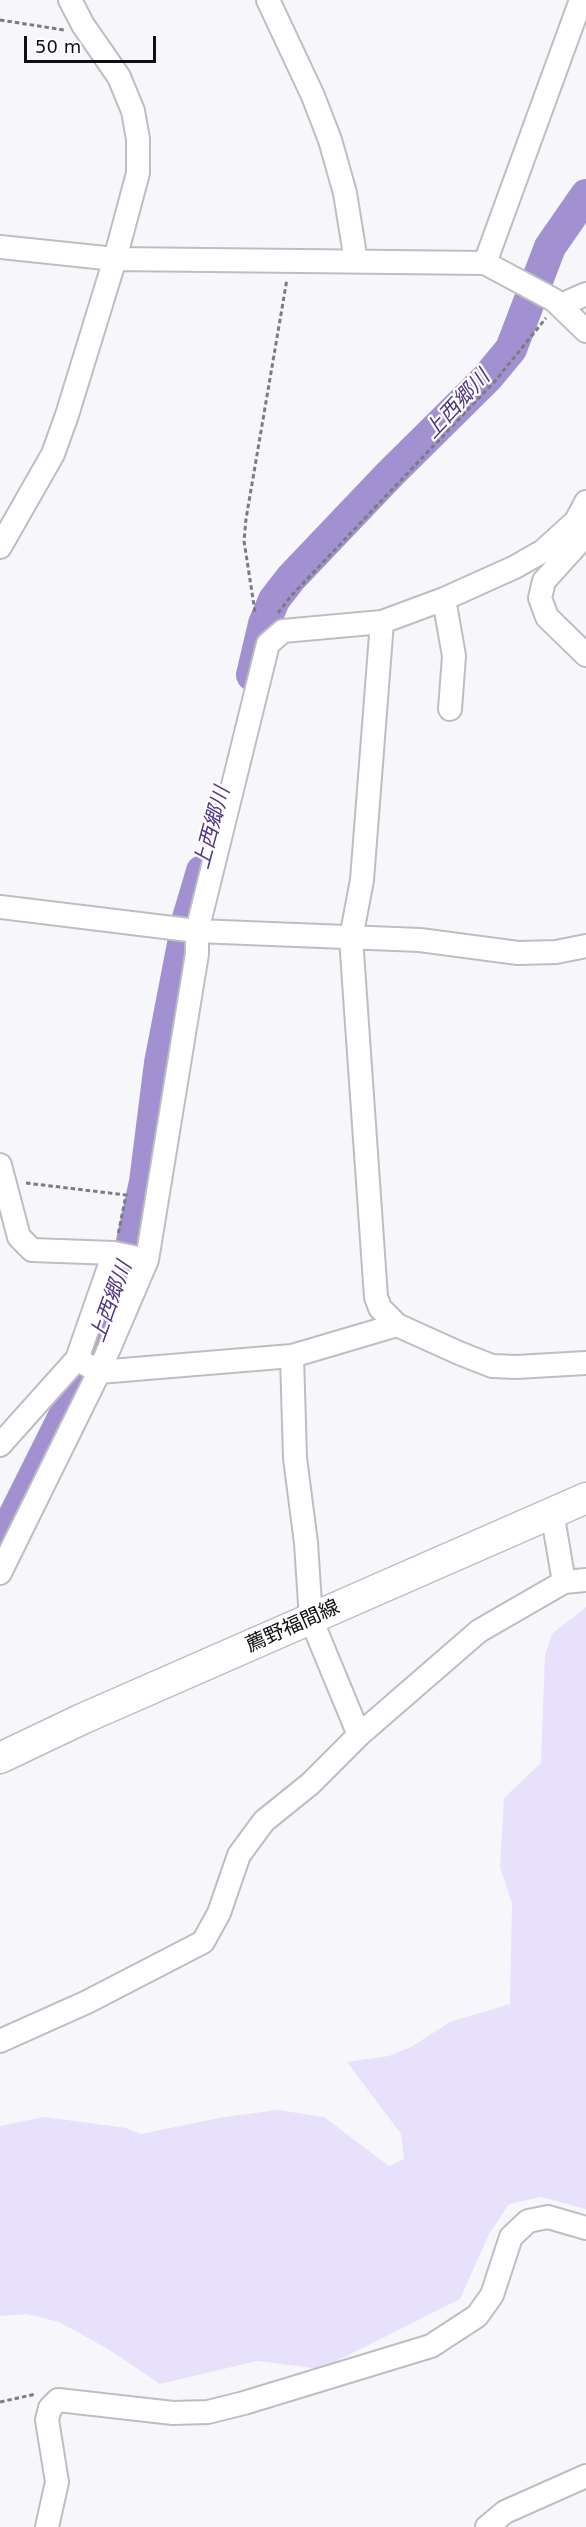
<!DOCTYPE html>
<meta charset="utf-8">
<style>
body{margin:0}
#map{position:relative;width:586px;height:2527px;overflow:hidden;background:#f7f6fb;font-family:"DejaVu Sans",sans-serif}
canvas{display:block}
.scale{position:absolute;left:24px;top:36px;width:132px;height:27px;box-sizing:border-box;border:3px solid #100f11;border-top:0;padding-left:8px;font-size:18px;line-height:21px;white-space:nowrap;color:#100f11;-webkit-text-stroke:4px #fff;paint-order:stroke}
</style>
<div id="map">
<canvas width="586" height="2527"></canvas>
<div class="scale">50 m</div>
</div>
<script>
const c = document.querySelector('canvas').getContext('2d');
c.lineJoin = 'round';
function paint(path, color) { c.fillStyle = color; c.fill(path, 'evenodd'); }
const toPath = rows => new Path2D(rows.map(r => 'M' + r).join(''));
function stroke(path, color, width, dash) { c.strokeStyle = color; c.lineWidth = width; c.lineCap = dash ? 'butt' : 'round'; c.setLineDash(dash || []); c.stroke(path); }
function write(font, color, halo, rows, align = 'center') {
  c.font = font + ' "DejaVu Sans","Noto Sans JP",sans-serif'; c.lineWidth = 4.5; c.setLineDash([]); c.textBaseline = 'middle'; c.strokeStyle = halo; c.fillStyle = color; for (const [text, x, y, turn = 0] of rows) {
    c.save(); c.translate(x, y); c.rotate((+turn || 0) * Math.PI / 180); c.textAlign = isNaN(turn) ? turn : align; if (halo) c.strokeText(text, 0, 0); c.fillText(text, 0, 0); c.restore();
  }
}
paint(toPath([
 [586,1607,586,2209,541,2197,509,2204,489,2234,460,2299,321,2369,257,2361,160,2384,108,2349,59,2322,27,2314,0,2316,0,2126,44,2117,126,2128,141,2134,224,2117,278,2110,324,2117,389,2166,404,2159,401,2134,347,2062,389,2056,411,2047,450,2022,510,2004,512,1903,500,1867,504,1798,541,1763,545,1655,552,1634]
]), '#e7e1fb');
stroke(toPath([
 [252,675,264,624,274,600,291,578,390,474,487,378,511,349,550,247,586,195],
 [0,1544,80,1384,104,1332,124,1279,145,1182,160,1063,188,918,202,871]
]), '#a291d1', 32);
const minor = toPath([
 [268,0,313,96,330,140,345,193,356,261],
 [0,247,115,259,485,263,554,300,586,331],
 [485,263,581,0],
 [561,305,586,294],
 [576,521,582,530,583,538,544,581,540,598,547,617,586,655],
 [0,547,53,454,67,415,115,259,138,173,138,139,133,111,119,77,83,25,70,0],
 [444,599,454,656,450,709],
 [382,622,362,880,351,938,376,1297,380,1308,397,1325,459,1353,492,1366,516,1367,586,1363],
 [0,907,197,931,420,940,518,953,556,952,586,946],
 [0,1165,19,1237,32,1250,114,1253,147,1260],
 [292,1356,295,1458,306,1543,311,1619,359,1735],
 [77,1359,99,1372,292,1356,397,1325],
 [0,1445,77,1359,114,1253],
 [552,1512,564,1582],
 [0,1573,99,1372,147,1260,197,954,197,931,268,644,283,631,382,622,444,599,515,567,543,551,576,521,586,502],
 [0,2041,87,2002,203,1942,219,1913,239,1855,264,1821,310,1784,359,1735,479,1631,564,1582,586,1580],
 [47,2527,57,2482,47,2420,50,2408,58,2400,173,2413,208,2412,244,2403,431,2346,477,2316,492,2295,511,2237,528,2221,548,2217,586,2228],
 [487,2527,505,2512,586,2476]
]);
const major = toPath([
 [0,1758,82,1719,586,1498]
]);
stroke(minor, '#bebdc2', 26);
stroke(major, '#bebdc2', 33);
stroke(toPath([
 [0,20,64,30],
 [255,612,244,541,246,519,287,279],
 [278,613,291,596,496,380,546,318],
 [26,1183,126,1195,118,1235],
 [0,2402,36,2394]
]), '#7c7b7e', 3, [4.5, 3]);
stroke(minor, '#fff', 22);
stroke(major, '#fff', 30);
write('20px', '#100f11', '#fff', [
 ["薦野福間線",293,1627,-24]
]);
write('italic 21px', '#513784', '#fff', [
 ["上西郷川",458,405,-47],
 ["上西郷川",213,828,-75],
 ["上西郷川",112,1302,-70]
]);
</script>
